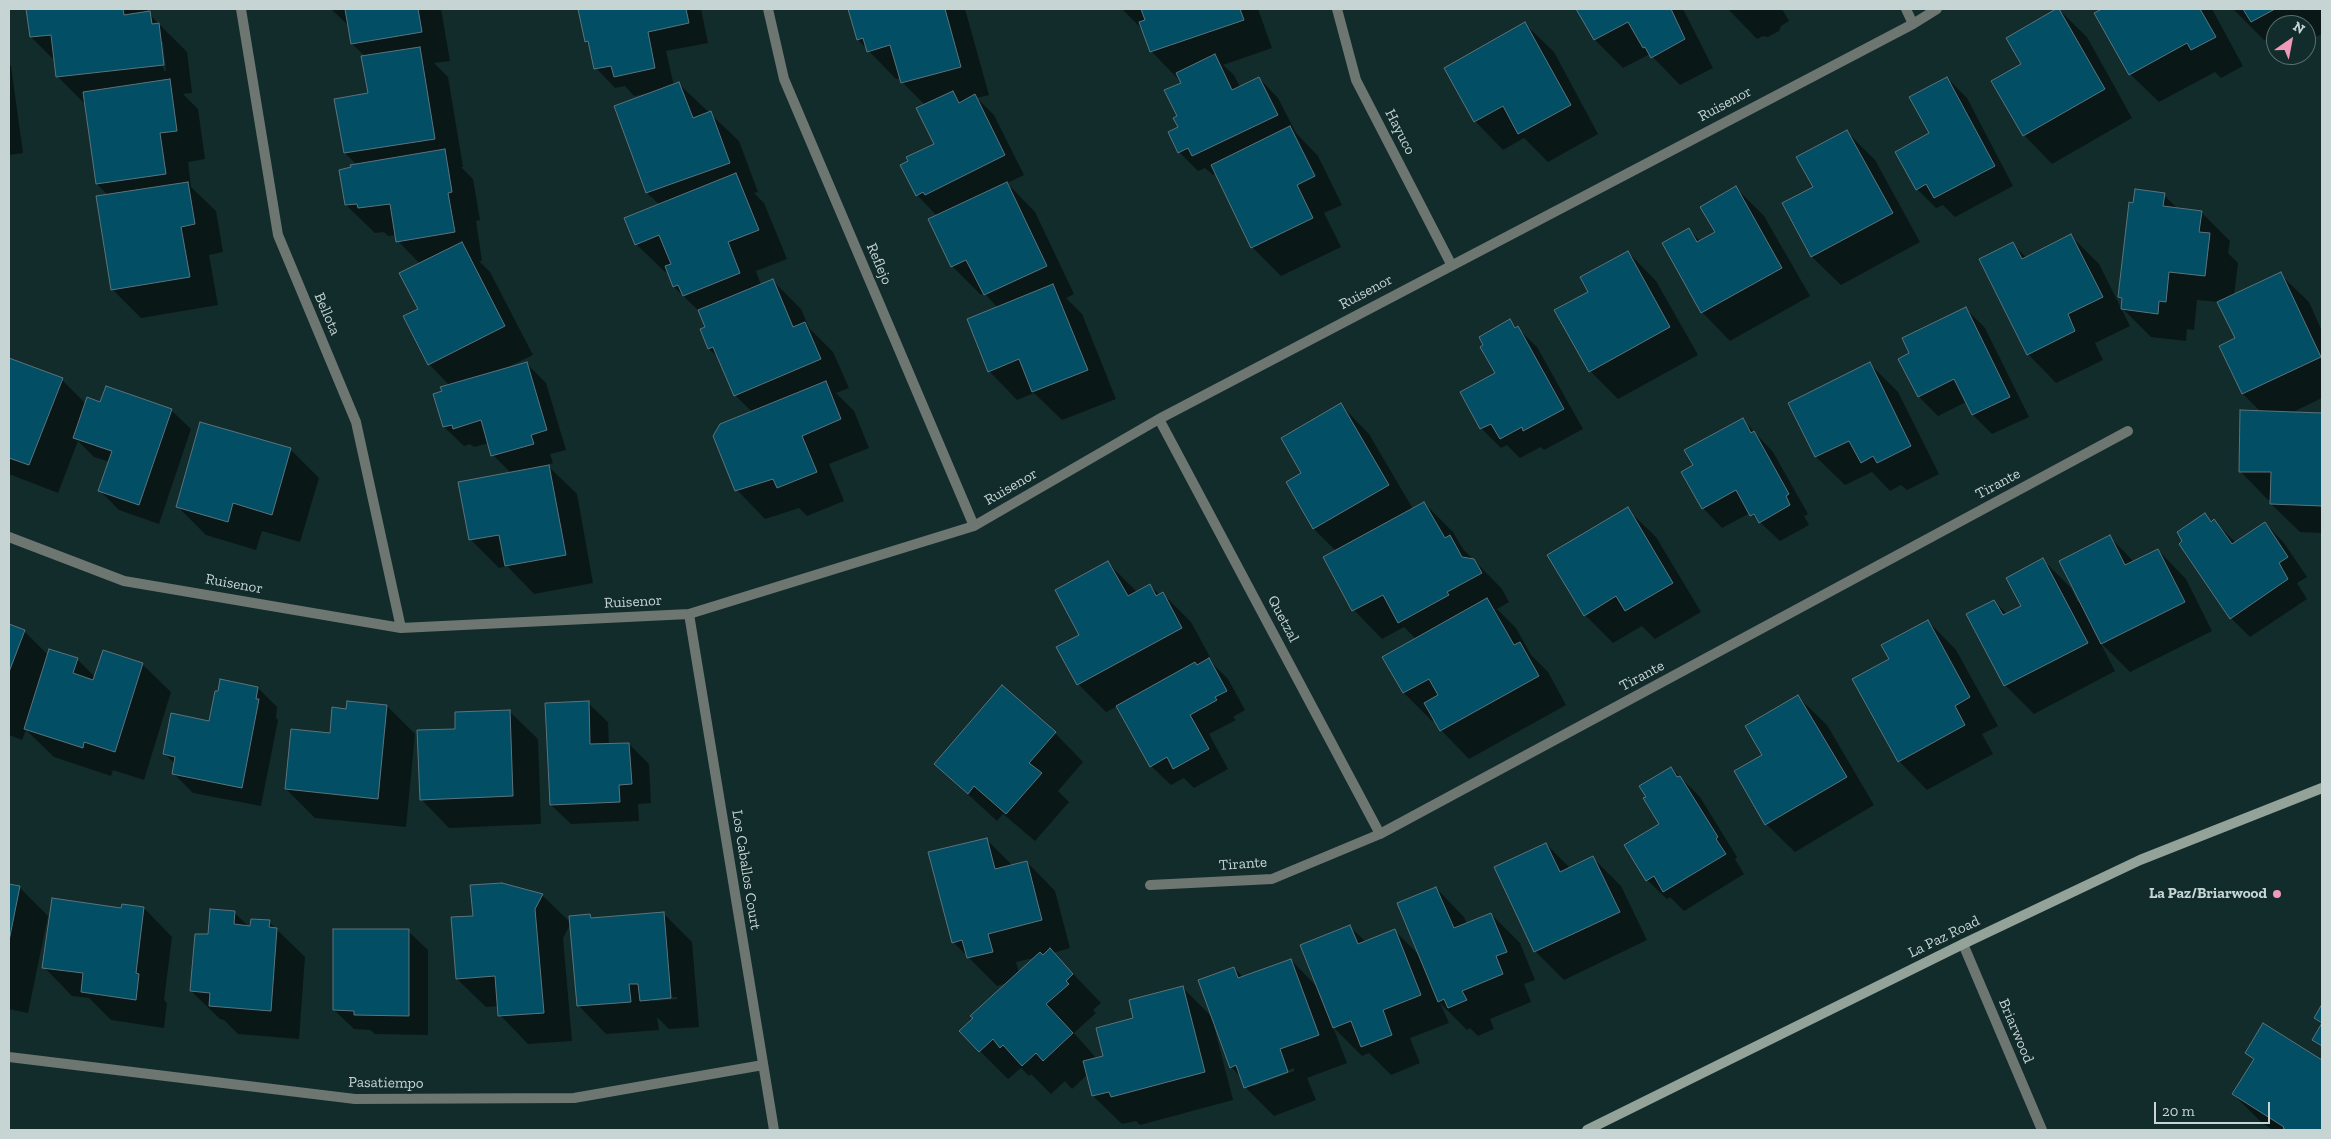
<!DOCTYPE html>
<style>
body{margin:0}
#map{position:relative;width:2331px;height:1139px;overflow:hidden;background:#122c2b;font-family:"Zilla Slab",serif}
canvas{display:block}
.frame{position:absolute;inset:0;border:10px solid #c6d5d4;pointer-events:none}
.north{position:absolute;left:2266px;top:15px;width:50px;height:50px;box-sizing:border-box;background:#122c2b;border:1px solid #5a706f;border-radius:50%;rotate:33deg;font-size:14px;font-weight:700;line-height:20px;text-align:center;color:#c6d5d4}
.north::after{content:'';display:block;margin:auto;width:18px;height:22px;background:#ef9ab8;clip-path:polygon(50% 0,100% 100%,50% 72%,0 100%)}
.scale{position:absolute;left:2154px;top:1102px;width:116px;height:22px;box-sizing:border-box;border:2px solid #c6d5d4;border-top:0;padding-left:6px;font-size:15px;line-height:18px;white-space:nowrap;color:#c6d5d4;-webkit-text-stroke:4px #122c2b;paint-order:stroke}
</style>
<div id="map">
<canvas width="2331" height="1139"></canvas>
<div class="frame"></div>
<div class="north">N</div>
<div class="scale">20 m</div>
</div>
<script>
const c = document.querySelector('canvas').getContext('2d');
c.lineJoin = 'round';
function paint(path, color) { c.fillStyle = color; c.fill(path, 'evenodd'); }
const toPath = rows => new Path2D(rows.map(r => 'M' + r).join(''));
function stroke(path, color, width, dash) { c.strokeStyle = color; c.lineWidth = width; c.lineCap = dash ? 'butt' : 'round'; c.setLineDash(dash || []); c.stroke(path); }
function write(font, color, halo, rows, align = 'center') {
  c.font = font + ' "Zilla Slab",serif'; c.lineWidth = 5; c.setLineDash([]); c.textBaseline = 'middle'; c.strokeStyle = halo; c.fillStyle = color; for (const [text, x, y, turn = 0] of rows) {
    c.save(); c.translate(x, y); c.rotate((+turn || 0) * Math.PI / 180); c.textAlign = isNaN(turn) ? turn : align; if (halo) c.strokeText(text, 0, 0); c.fillText(text, 0, 0); c.restore();
  }
}
paint(toPath([
 [27,9,147,9,148,13,187,52,192,93,183,94,198,109,205,159,188,162,191,187,216,211,223,252,209,255,218,305,141,318,112,289,109,196,97,184,86,105,57,76,55,61,31,37],
 [160,42,163,42,166,71,164,71],
 [331,9,441,9,450,61,434,63,448,77,463,167,461,167,473,179,480,220,476,221,482,261,479,261,490,272,533,355,506,368,527,364,546,383,566,450,550,454,553,463,547,465,577,494,593,583,534,594,507,566,499,568,470,539,511,473,493,455,489,443,474,447,470,444,464,446,444,427,443,392,450,386,429,364,420,309,420,264,398,241,397,235,388,236,384,232,375,233,346,205,353,168,357,165,345,153,369,94,366,57,352,44,350,27],
 [579,9,701,9,708,43,666,51,674,86,679,84,739,141,758,192,754,193,764,203,787,259,756,271,761,285,772,280,801,309,809,328,833,352,849,388,836,393,854,411,869,448,829,464,844,501,807,516,799,508,765,519,737,490,752,412,735,395,720,359,709,349,701,330,706,328,701,313,674,287,668,271,665,272,636,244,660,205,647,193,615,107,649,93,634,96,625,86,615,88,596,68,590,46,586,41],
 [849,9,965,9,989,95,977,98,994,115,1024,175,1007,183,1035,212,1074,294,1066,298,1082,314,1116,399,1062,420,1034,393,1017,400,989,371,998,308,984,293,981,295,952,266,937,216,917,195,935,145,925,105,902,82,901,78,896,79,858,40],
 [1122,9,1258,9,1272,48,1223,65,1234,75,1240,87,1259,78,1278,98,1296,133,1318,156,1342,205,1324,213,1341,247,1281,276,1252,247,1216,173,1213,175,1205,168,1198,171,1179,152,1179,116,1182,83,1151,51,1143,30],
 [1578,9,1683,9,1713,68,1680,85,1650,54,1623,68,1595,40],
 [1728,9,1782,9,1789,21,1781,26,1779,31,1768,37,1763,36,1757,39],
 [2058,9,2087,37,2132,118,2052,164,2024,135,2023,64,2007,38],
 [2104,9,2212,9,2243,66,2221,78,2215,72,2159,102,2130,74,2096,13],
 [2233,9,2322,9,2322,34,2308,40,2306,38,2306,25,2276,25,2276,45,2269,38,2264,40],
 [1525,24,1554,52,1598,134,1548,162,1524,138,1503,150,1475,121],
 [9,64,11,66,23,153,9,155],
 [1947,78,1967,98,2013,186,1955,217,1943,205,1936,208,1917,189],
 [1847,132,1875,160,1920,242,1841,285,1812,257,1783,204,1814,187],
 [1736,188,1764,216,1810,296,1730,341,1702,312,1689,230,1701,242,1716,233],
 [2164,195,2179,210,2201,212,2230,241,2228,253,2238,263,2234,296,2280,274,2309,302,2322,331,2322,398,2291,413,2322,414,2322,533,2300,532,2271,504,2271,500,2268,500,2240,471,2261,412,2243,394,2220,346,2236,339,2219,302,2197,300,2194,330,2187,329,2186,341,2151,337,2122,308,2123,300,2119,297,2134,204],
 [2071,236,2099,264,2130,326,2095,343,2103,360,2056,383,2028,354,2013,244,2027,258],
 [1628,252,1656,281,1698,355,1618,399,1590,371,1590,292],
 [1965,308,1985,328,2029,417,1992,434,1973,415,1966,402,1938,416,1919,397,1911,354],
 [1510,321,1537,347,1583,429,1544,450,1541,447,1520,458,1507,445,1501,448,1481,428,1462,393,1497,374],
 [9,359,62,380,86,404,171,410,191,429,159,524,119,510,100,491,110,462,94,457,78,441,58,493,9,474],
 [96,444,119,452,118,454,96,447],
 [1870,364,1898,392,1939,474,1907,490,1901,485,1890,491,1872,472,1845,485,1816,457,1790,404],
 [1341,405,1369,434,1413,509,1424,503,1453,532,1463,549,1502,589,1509,602,1497,609,1516,628,1531,655,1548,672,1566,705,1469,759,1441,730,1435,720,1432,721,1404,693,1384,657,1416,639,1404,627,1382,639,1354,610,1325,557,1336,551,1314,529,1288,482,1303,474],
 [1742,419,1773,452,1808,514,1804,516,1809,525,1780,541,1750,513,1722,528,1703,508,1695,465],
 [290,449,319,478,300,542,262,531,256,550,206,535,177,506],
 [1627,509,1656,537,1701,612,1655,639,1642,626,1613,643,1585,615],
 [2205,515,2212,522,2214,521,2236,543,2265,523,2284,543,2307,577,2297,583,2307,599,2250,637,2231,618],
 [2110,537,2134,562,2158,550,2186,579,2212,631,2130,672,2100,642,2115,671,2034,714,2005,685,1994,601,2007,614,2022,606,2043,560,2071,588,2078,602,2080,601],
 [1108,563,1137,592,1150,586,1160,595,1163,594,1191,622,1210,657,1207,658,1228,679,1245,710,1233,717,1236,720,1209,734,1228,769,1194,788,1184,778,1171,785,1151,766,1118,706,1106,712,1078,684,1080,635],
 [1928,621,1956,650,1998,726,1982,734,1993,754,1927,790,1899,761,1891,660],
 [9,625,24,631,48,655,77,659,95,677,142,664,171,692,144,780,113,770,111,776,54,757,26,730,22,740,9,735],
 [1002,687,1055,733,1083,762,1058,791,1069,802,1035,841,1003,814,997,821,935,764],
 [258,688,277,707,276,718,278,720,261,806,193,793,173,773,175,764,165,754],
 [1798,697,1827,725,1874,805,1795,852,1766,824,1763,755],
 [588,703,608,722,609,745,629,744,649,764,651,803,638,804,639,821,571,824,551,805],
 [387,706,415,734,406,827,315,818,286,789,331,734,347,710],
 [509,711,538,739,541,824,449,828,421,799],
 [1671,768,1700,797,1737,857,1735,859,1744,874,1684,911,1670,897,1667,899,1647,880],
 [986,839,1013,866,1027,862,1055,891,1070,948,1053,953,1101,1003,1093,1010,1096,1013,1074,1033,1097,1059,1105,1057,1135,1019,1182,987,1212,1017,1234,968,1243,977,1291,960,1318,988,1350,927,1366,942,1395,931,1420,956,1436,888,1464,917,1467,924,1491,914,1520,943,1535,980,1524,984,1531,1002,1490,1019,1494,1029,1478,1036,1470,1028,1467,1030,1440,1003,1449,1023,1410,1038,1420,1063,1391,1075,1369,1053,1362,1056,1333,1027,1347,1063,1307,1078,1316,1100,1274,1116,1245,1087,1242,1078,1231,1067,1216,1026,1214,1026,1233,1100,1140,1125,1136,1121,1122,1124,1093,1096,1088,1074,1072,1089,1065,1081,1051,1094,1031,1074,1029,1076,1021,1068,1008,1079,980,1051,1008,983,997,986,953,942],
 [1037,957,1019,973,1016,962],
 [1294,1068,1294,1071,1254,1086,1252,1084],
 [1546,844,1570,868,1593,858,1621,886,1647,940,1564,980,1535,951],
 [9,885,19,887,48,916,28,1013,9,1009],
 [542,895,571,923,563,938,572,1041,528,1044,500,1015,499,1006,486,1007,457,979,474,917],
 [144,908,172,937,164,1000,167,1003,164,1028,111,1020,89,998,72,996,44,967,122,909],
 [234,912,249,927,269,922,305,957,299,1039,238,1034,224,1020,220,1019,191,991,209,936],
 [663,913,692,942,699,1027,669,1029,657,1017,659,1030,606,1034,578,1005,590,916,593,919],
 [677,997,677,999,654,1001,651,999],
 [408,931,428,950,428,1035,375,1034,370,1030,354,1029,334,1010],
 [2263,1025,2322,1061,2322,1130,2273,1130,2262,1123,2233,1094,2254,1060,2247,1053]
]), '#0007');
const building = toPath([
 [26,9,123,9,124,15,150,11,152,24,159,23,164,65,56,77,51,35,30,37,26,9],
 [345,9,418,9,422,32,351,44,345,9],
 [578,9,686,9,689,23,648,32,655,68,614,77,611,66,594,69,588,41,585,42,578,9],
 [848,9,945,9,961,67,901,83,890,45,867,52,863,38,857,40,848,9],
 [1141,9,1240,9,1244,20,1150,52,1139,22,1145,20,1141,9],
 [1576,9,1671,9,1685,39,1651,58,1645,47,1643,48,1628,22,1594,40,1576,9],
 [2056,9,2059,9,2105,89,2023,136,1991,81,2021,64,2006,38,2056,9],
 [2102,9,2200,9,2216,37,2191,50,2187,43,2129,75,2094,13,2102,9],
 [2243,9,2275,9,2251,22,2243,9],
 [1525,22,1571,105,1518,134,1503,106,1474,122,1444,68,1525,22],
 [420,47,435,139,344,153,334,99,368,93,361,56,420,47],
 [1215,54,1232,90,1259,77,1278,115,1192,156,1188,148,1178,153,1168,132,1178,127,1173,118,1177,116,1164,90,1181,83,1176,73,1215,54],
 [1947,77,1995,166,1934,198,1926,184,1916,190,1895,152,1929,133,1909,97,1947,77],
 [170,79,177,131,160,133,166,174,96,184,83,92,170,79],
 [679,82,693,118,711,111,730,163,646,193,614,106,679,82],
 [953,91,959,103,975,94,1005,155,925,195,923,192,916,196,900,165,908,161,906,157,934,144,916,108,953,91],
 [1290,126,1315,176,1297,185,1313,218,1251,248,1211,165,1290,126],
 [1847,130,1893,213,1811,257,1782,203,1813,187,1796,157,1847,130],
 [445,149,452,192,448,193,455,232,396,242,390,204,358,208,357,204,345,205,339,170,351,167,350,165,445,149],
 [736,173,759,230,728,242,740,273,683,296,678,285,673,287,665,266,671,264,659,235,635,245,624,218,736,173],
 [188,182,195,224,181,227,190,277,111,290,96,196,188,182],
 [1007,182,1047,266,984,295,966,260,951,267,928,219,1007,182],
 [1736,186,1782,268,1701,313,1662,243,1689,228,1697,242,1715,232,1700,207,1736,186],
 [2135,189,2165,193,2163,206,2202,211,2199,232,2210,233,2205,276,2169,272,2166,302,2159,301,2158,314,2121,309,2122,298,2118,297,2129,202,2133,203,2135,189],
 [2071,234,2103,297,2068,314,2075,331,2027,355,1979,259,2013,242,2022,259,2071,234],
 [462,242,505,326,428,365,403,316,418,309,399,273,462,242],
 [1628,251,1670,327,1589,372,1554,310,1588,292,1580,277,1628,251],
 [2281,272,2321,357,2242,394,2219,346,2235,338,2217,302,2281,272],
 [773,279,793,327,805,322,821,359,734,396,713,347,708,349,700,329,705,327,698,310,773,279],
 [1053,284,1088,370,1032,392,1019,359,988,372,967,319,1053,284],
 [1966,307,2010,397,1972,415,1954,379,1918,397,1898,359,1909,353,1902,338,1966,307],
 [1510,319,1515,328,1518,326,1564,409,1523,431,1522,427,1500,439,1491,424,1480,429,1460,392,1495,373,1480,347,1483,345,1479,337,1510,319],
 [9,358,63,378,29,465,9,458,9,358],
 [527,362,547,430,531,435,534,444,491,456,481,420,453,429,452,425,443,427,433,394,442,391,440,387,527,362],
 [1870,362,1911,446,1877,463,1873,456,1861,463,1849,441,1815,457,1788,403,1870,362],
 [826,381,841,419,802,436,817,472,777,488,773,479,735,491,713,436,720,424,826,381],
 [106,386,172,409,139,505,98,491,112,451,73,438,87,397,100,402,106,386],
 [1341,403,1389,485,1313,529,1286,482,1301,473,1281,438,1341,403],
 [2240,410,2322,413,2322,506,2270,504,2271,472,2239,472,2240,410],
 [1743,418,1751,433,1754,431,1789,494,1786,496,1790,505,1759,523,1754,514,1750,516,1736,490,1702,509,1681,472,1693,465,1684,450,1743,418],
 [200,422,291,448,272,515,233,503,228,522,176,507,200,422],
 [549,465,566,555,505,566,499,535,469,540,458,482,549,465],
 [1424,502,1445,538,1450,535,1462,557,1474,559,1482,573,1447,592,1449,595,1398,623,1383,595,1352,611,1323,557,1424,502],
 [1628,507,1673,583,1625,611,1616,596,1584,616,1547,555,1628,507],
 [2205,513,2211,522,2214,519,2232,544,2265,522,2288,557,2279,563,2288,579,2230,619,2179,544,2182,541,2177,532,2205,513],
 [2110,535,2125,565,2158,549,2185,602,2101,644,2059,561,2110,535],
 [2043,558,2088,643,2004,686,1966,614,1994,600,2003,615,2021,606,2006,578,2043,558],
 [1108,561,1128,596,1150,584,1156,596,1163,592,1182,628,1077,685,1056,647,1079,635,1055,590,1108,561],
 [1487,598,1514,645,1520,642,1539,676,1440,731,1424,703,1438,695,1429,679,1403,693,1382,657,1487,598],
 [1928,620,1970,697,1955,706,1965,725,1898,762,1852,679,1889,659,1881,645,1928,620],
 [9,624,25,630,9,672,9,624],
 [49,649,78,658,73,673,93,680,103,650,143,663,115,752,84,742,83,748,24,729,49,649],
 [1209,658,1227,691,1215,697,1217,700,1190,715,1209,749,1173,769,1167,757,1150,767,1116,706,1195,662,1197,665,1209,658],
 [220,679,258,687,256,699,259,699,242,788,172,774,175,757,163,754,171,713,209,721,215,691,218,691,220,679],
 [1002,685,1056,732,1029,763,1042,773,1006,814,974,786,968,794,934,764,1002,685],
 [1798,695,1847,777,1765,825,1734,771,1762,755,1745,726,1798,695],
 [347,701,387,705,378,799,285,789,291,729,330,733,332,707,346,709,347,701],
 [589,701,590,744,629,743,632,784,619,785,620,802,550,805,545,703,589,701],
 [510,710,513,796,420,800,417,730,455,729,455,712,510,710],
 [1671,767,1677,777,1680,776,1718,837,1716,839,1726,854,1663,892,1654,876,1646,881,1624,845,1659,824,1643,798,1646,797,1639,786,1671,767],
 [987,838,995,869,1027,861,1042,920,988,934,993,952,967,958,962,940,952,943,928,852,987,838],
 [1546,843,1560,872,1593,856,1620,912,1534,952,1494,867,1546,843],
 [502,883,543,894,535,909,544,1013,498,1016,495,976,456,979,451,917,473,916,470,885,502,883],
 [9,884,20,886,9,941,9,884],
 [1436,887,1454,928,1491,913,1507,952,1496,956,1503,974,1462,991,1467,1000,1448,1008,1444,999,1438,1002,1397,903,1436,887],
 [52,898,121,908,122,904,144,907,136,973,139,974,136,1000,81,992,83,973,42,968,52,898],
 [210,909,235,911,234,924,250,926,251,919,270,920,269,927,277,928,271,1011,209,1006,210,993,190,991,195,934,208,934,210,909],
 [664,912,671,998,640,1001,638,984,629,984,631,1002,577,1006,569,916,590,914,591,918,664,912],
 [1350,925,1358,944,1395,929,1421,995,1383,1010,1392,1035,1361,1047,1351,1021,1333,1028,1300,945,1350,925],
 [333,929,409,929,409,1016,354,1015,354,1011,333,1010,333,929],
 [1050,948,1073,974,1066,981,1069,984,1046,1004,1073,1033,1043,1061,1036,1053,1022,1066,1003,1045,1000,1048,993,1039,979,1052,959,1031,973,1018,970,1016,1040,952,1043,955,1050,948],
 [1291,959,1319,1035,1280,1049,1288,1072,1244,1088,1236,1065,1230,1068,1198,980,1234,967,1238,978,1291,959],
 [1183,986,1205,1072,1111,1097,1109,1092,1092,1096,1083,1061,1103,1056,1096,1028,1133,1018,1129,1000,1183,986],
 [2322,1004,2322,1023,2314,1018,2322,1004],
 [2263,1023,2322,1060,2322,1130,2286,1130,2283,1128,2284,1127,2232,1094,2254,1059,2245,1053,2263,1023],
 [2322,1023,2322,1046,2312,1040,2322,1023]
]);
paint(building, '#024e65');
stroke(building, '#5c737d', 1);
stroke(toPath([
 [241,9,278,235,356,422,401,628],
 [768,9,784,79,974,526],
 [1337,9,1356,80,1451,264],
 [1906,9,1913,24],
 [1159,419,1380,834],
 [9,537,124,581,401,628,689,614,974,526,1159,419,1913,24,1937,9],
 [689,614,774,1130],
 [1150,885,1272,879,1380,834,2128,431],
 [9,1057,355,1099,574,1098,763,1065]
]), '#6d7671', 10);
stroke(toPath([
 [1963,944,2042,1130]
]), '#6d7671', 10);
stroke(toPath([
 [1587,1130,1963,944,2140,860,2322,788]
]), '#94a39a', 10);
for (const [x, y, r, color] of [
 [2277,894,5,"#ef9ab8"]
]) { const dot = new Path2D(); dot.arc(x, y, r, 0, 2 * Math.PI); c.fillStyle = color; c.fill(dot); stroke(dot, '#122c2b', 2); }
write('15px', '#c6d5d4', '#122c2b', [
 ["Ruisenor",1725,104,-28],
 ["Hayuco",1400,132,63],
 ["Reflejo",879,264,67],
 ["Ruisenor",1366,292,-28],
 ["Bellota",327,314,67],
 ["Tirante",1998,484,-28],
 ["Ruisenor",1011,487,-30],
 ["Ruisenor",234,584,10],
 ["Ruisenor",633,602,-3],
 ["Quetzal",1283,619,62],
 ["Tirante",1642,676,-28],
 ["Tirante",1243,864,-4],
 ["Los Caballos Court",746,870,81],
 ["La Paz Road",1944,937,-26],
 ["Briarwood",2016,1031,67],
 ["Pasatiempo",386,1083,1]
]);
write('bold 15px', '#c6d5d4', '#122c2b', [
 ["La Paz/Briarwood",2267,894]
], 'right');
</script>
